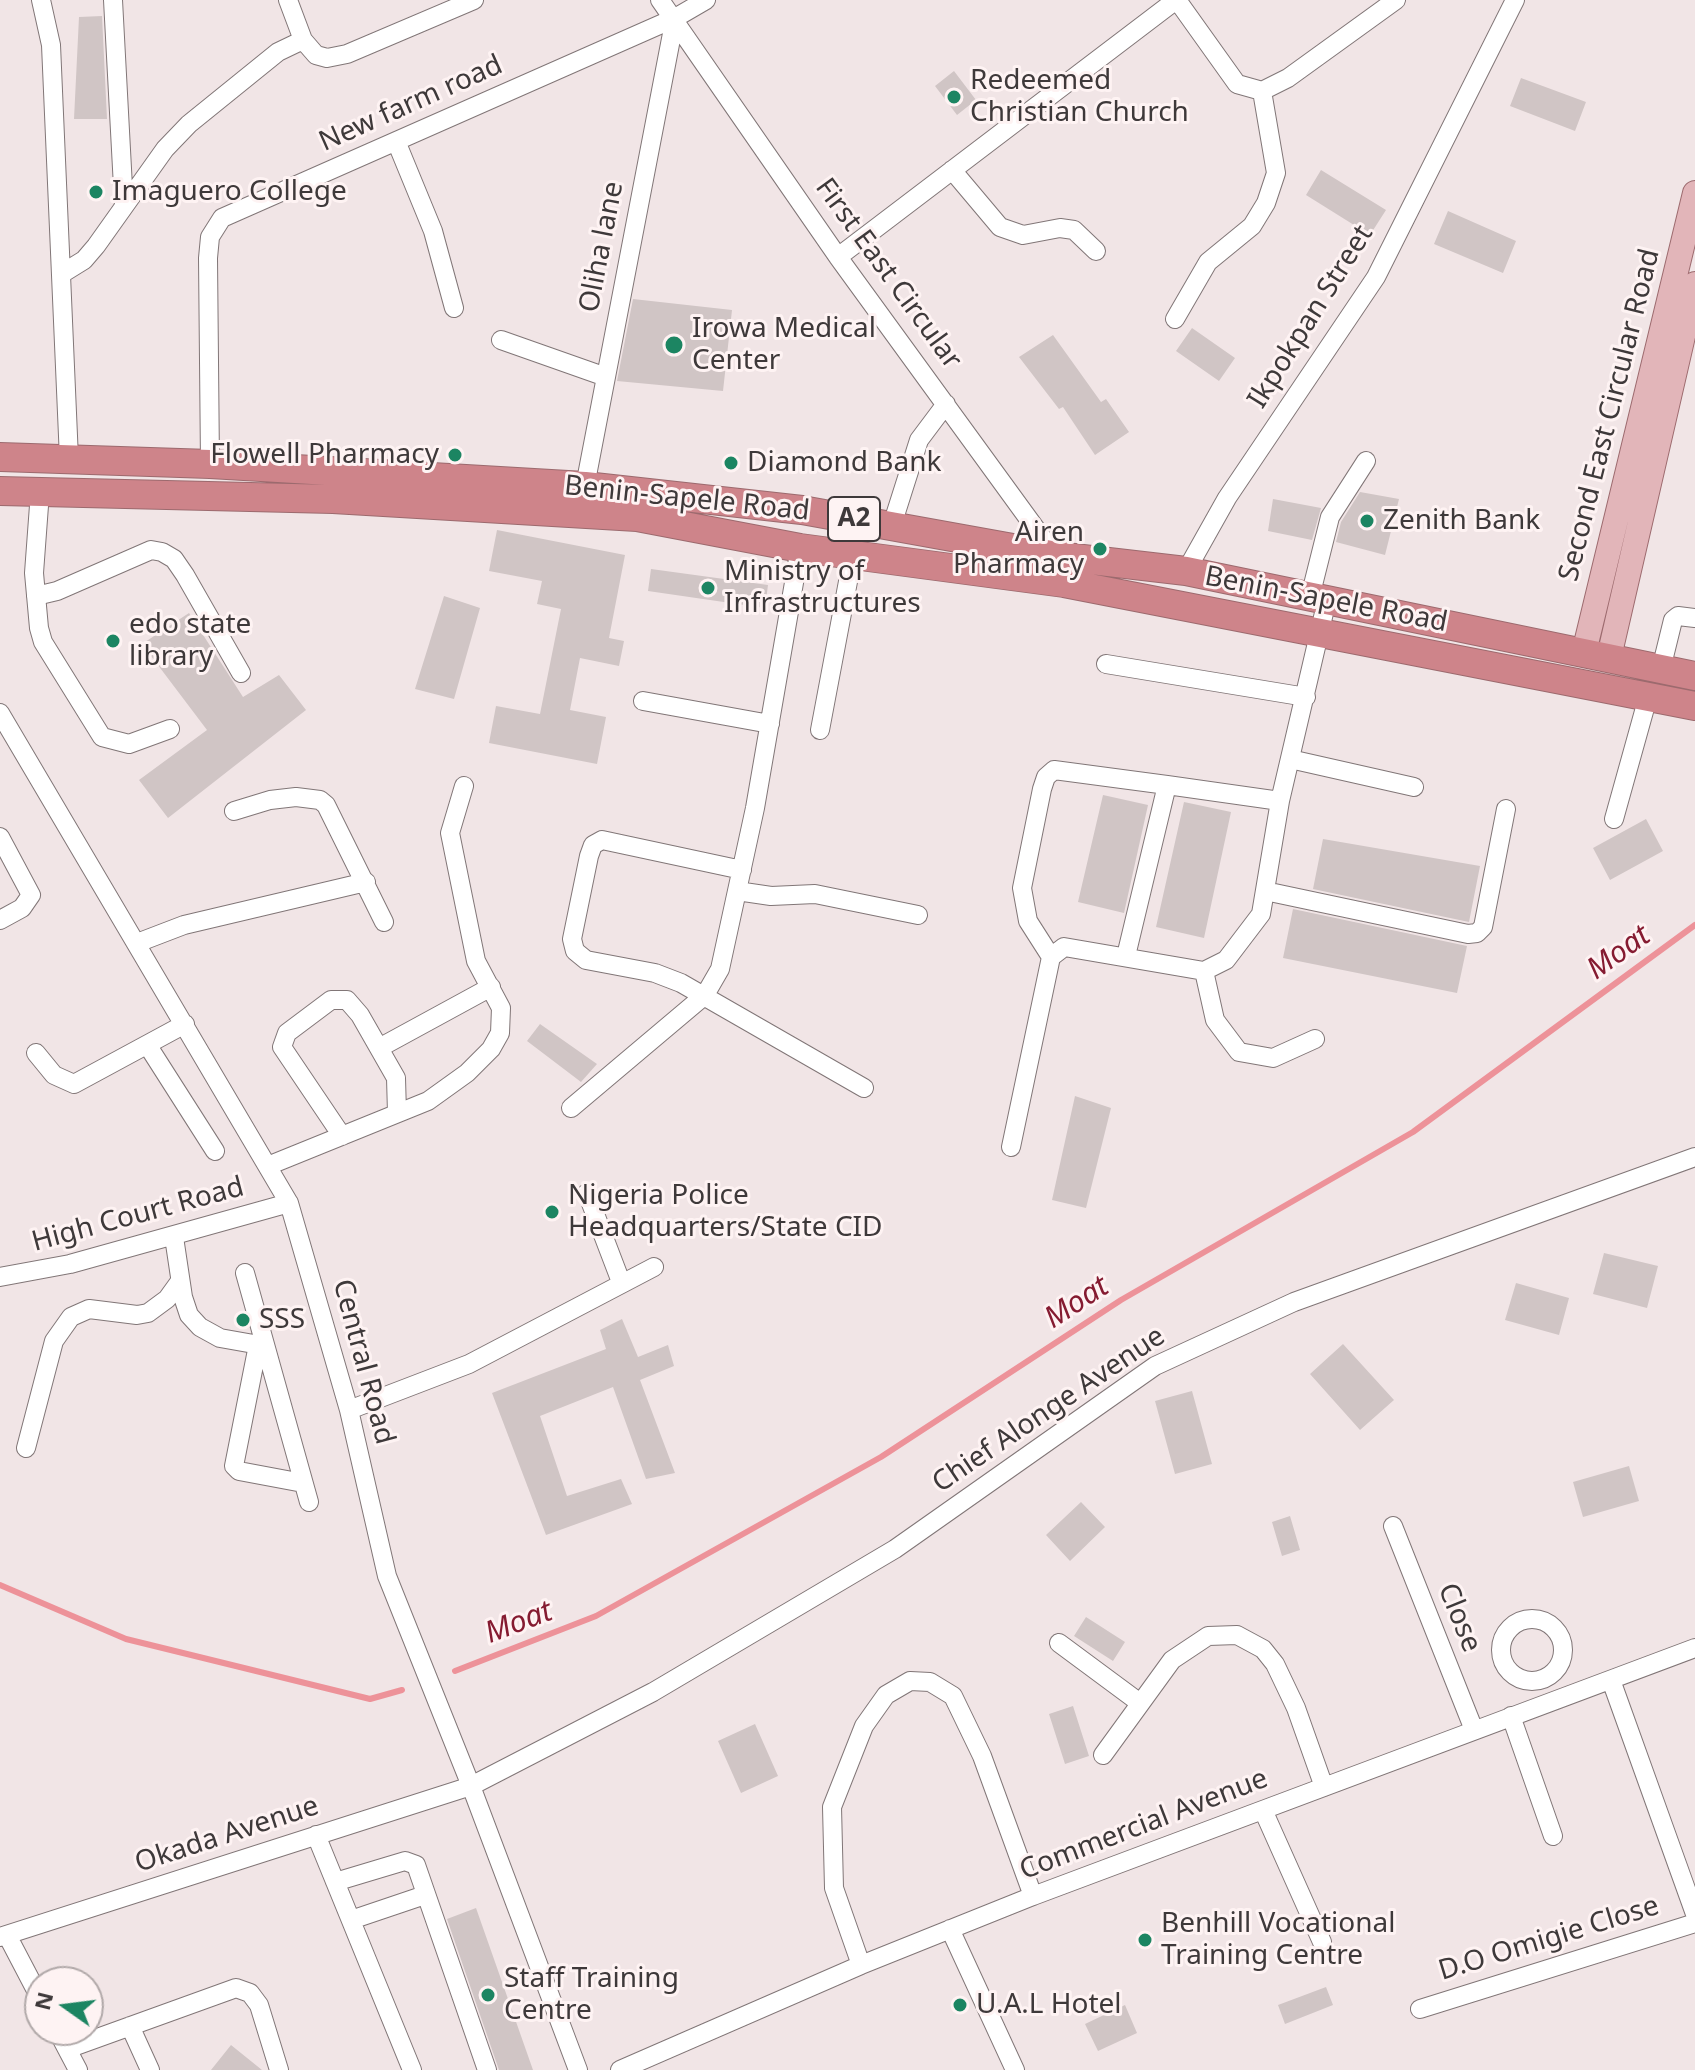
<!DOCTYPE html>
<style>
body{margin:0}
#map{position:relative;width:1695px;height:2070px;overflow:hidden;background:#f1e5e6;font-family:"Noto Sans",sans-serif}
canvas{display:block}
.north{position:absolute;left:24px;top:1966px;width:80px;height:80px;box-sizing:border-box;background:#fef3f3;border:2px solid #b1a9a9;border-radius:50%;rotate:284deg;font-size:22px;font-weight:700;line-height:32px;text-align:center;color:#3e393a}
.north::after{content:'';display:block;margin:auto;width:28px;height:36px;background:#1c8562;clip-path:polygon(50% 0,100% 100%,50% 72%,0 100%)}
</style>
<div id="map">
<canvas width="1695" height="2070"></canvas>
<div class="north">N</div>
</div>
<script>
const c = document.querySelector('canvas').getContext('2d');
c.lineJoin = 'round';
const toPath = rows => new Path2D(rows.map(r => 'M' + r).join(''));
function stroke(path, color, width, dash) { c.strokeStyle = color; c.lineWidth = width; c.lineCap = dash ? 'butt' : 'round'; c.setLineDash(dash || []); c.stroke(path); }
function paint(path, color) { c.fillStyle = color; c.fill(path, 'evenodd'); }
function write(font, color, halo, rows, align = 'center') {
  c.font = font + ' "Noto Sans",sans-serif'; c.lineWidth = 6; c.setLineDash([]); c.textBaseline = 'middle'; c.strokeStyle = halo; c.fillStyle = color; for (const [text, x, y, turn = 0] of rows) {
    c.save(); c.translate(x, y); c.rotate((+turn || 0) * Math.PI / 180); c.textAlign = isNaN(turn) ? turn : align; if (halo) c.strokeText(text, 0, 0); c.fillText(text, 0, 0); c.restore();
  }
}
stroke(toPath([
 [0,1585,126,1639,370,1699,402,1690],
 [455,1671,596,1616,881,1457,1121,1300,1413,1132,1695,925]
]), '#ed9299', 6);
paint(toPath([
 [102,16,107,119,74,119,79,17],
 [954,71,976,100,957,115,935,86],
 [1521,78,1586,102,1575,131,1510,106],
 [1321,170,1386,210,1370,235,1306,195],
 [1448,211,1516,241,1503,273,1434,244],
 [633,299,732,310,723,391,617,381],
 [1192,328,1235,358,1219,381,1176,351],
 [1053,335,1101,402,1106,399,1129,432,1095,455,1063,407,1059,409,1019,357],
 [1360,492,1399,499,1385,555,1336,542,1341,522],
 [1273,499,1321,508,1312,540,1268,531],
 [497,530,625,555,609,638,624,641,619,666,580,658,570,710,606,717,597,764,489,743,496,706,540,714,561,609,537,604,542,581,489,571],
 [651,569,768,585,765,608,648,591],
 [444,596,480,608,454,699,415,689],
 [189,613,243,697,279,675,306,710,168,818,139,780,207,730,142,644],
 [1103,795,1148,805,1124,913,1078,902],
 [1184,802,1231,812,1204,938,1156,927],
 [1646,819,1663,851,1610,880,1593,848],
 [1323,839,1480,866,1469,922,1313,889],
 [1293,909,1467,946,1457,993,1283,958],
 [540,1024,597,1064,581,1082,527,1041],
 [1075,1096,1111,1108,1086,1208,1052,1200],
 [1604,1253,1658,1266,1647,1308,1593,1294],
 [1516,1283,1569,1298,1559,1335,1505,1320],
 [622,1319,638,1357,668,1345,674,1366,640,1380,675,1473,646,1479,613,1387,540,1416,567,1496,621,1479,632,1504,546,1535,492,1393,606,1349,600,1330],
 [1343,1344,1394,1400,1360,1430,1310,1374],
 [1192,1391,1212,1464,1175,1474,1155,1401],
 [1629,1466,1639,1501,1583,1517,1573,1482],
 [1081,1502,1105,1527,1070,1561,1046,1535],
 [1290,1516,1300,1550,1282,1556,1272,1522],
 [1086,1617,1125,1642,1113,1661,1074,1636],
 [1073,1706,1089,1756,1065,1764,1049,1714],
 [755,1724,778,1776,741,1793,718,1741],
 [476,1908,533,2070,499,2070,447,1919],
 [1326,1987,1333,2005,1285,2024,1278,2005],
 [1125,2005,1137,2033,1098,2051,1085,2024],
 [231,2045,262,2070,211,2070]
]), '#d0c5c5');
const minor = toPath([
 [41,0,51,45,69,459],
 [113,0,124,206],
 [288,0,303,40,316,55,327,58,347,54,474,0],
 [660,0,838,257,1057,558],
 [1177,0,1237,84,1262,91,1288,78,1396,0],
 [396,141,433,231,454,308],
 [952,170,1000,227,1023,235,1060,228,1074,230,1096,251],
 [838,257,1176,0],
 [63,273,84,260,96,246,165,149,189,124,278,52,303,40],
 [1175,319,1208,262,1252,226,1266,203,1276,173,1262,91],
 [501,340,606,377],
 [210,464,208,258,210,237,222,218,675,18,706,0],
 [585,486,675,18],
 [40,492,34,573,39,628,43,642,102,737,129,744,170,729],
 [892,525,919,440,946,404],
 [1186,571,1227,498,1376,277,1515,0],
 [36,596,57,591,151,550,162,552,174,559,185,575,241,673],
 [1310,597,1330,517,1366,461],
 [1106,664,1306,697],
 [1661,669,1673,620,1678,616,1695,618],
 [643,701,770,724],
 [0,713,289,1203,349,1410,387,1576,471,1786,578,2070],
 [820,730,853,555],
 [1290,759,1414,787],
 [1167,785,1280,801],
 [234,811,270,800,296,797,320,800,326,805,384,922],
 [1614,819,1648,697],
 [0,837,31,895,22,908,0,920],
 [742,870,602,840,593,845,589,856,572,939,575,951,586,960,655,973,681,983,864,1088],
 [737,891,771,896,815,894,918,915],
 [1265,891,1468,934,1477,933,1483,927,1506,809],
 [137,943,184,925,366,882],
 [1051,957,1028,921,1022,888,1042,789,1046,777,1054,770,1167,785,1126,956],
 [1204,971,1215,1020,1239,1052,1273,1058,1315,1039],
 [148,1046,215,1151],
 [379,1048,491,987],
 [36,1053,54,1075,74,1084,185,1024],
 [571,1108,705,995,720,969,755,808,800,548],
 [342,1136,282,1047,287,1033,331,1000,347,1000,360,1015,396,1078,397,1113],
 [1011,1147,1051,957,1064,947,1204,971,1226,960,1261,914,1280,801,1327,600],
 [270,1165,428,1101,467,1073,491,1049,500,1033,501,1008,476,961,450,833,464,786],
 [587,1193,621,1282],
 [174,1237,183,1297,189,1315,200,1327,220,1338,265,1346],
 [245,1273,309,1502],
 [0,1277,70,1264,289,1203],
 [258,1345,234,1466,239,1471,303,1483],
 [349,1410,469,1364,654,1267],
 [26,1448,54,1341,71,1317,89,1309,137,1315,148,1313,167,1299,180,1281],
 [1393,1526,1474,1730],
 '1501 1650a31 31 0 1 1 62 0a31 31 0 1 1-62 0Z',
 [1059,1643,1140,1703],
 [1611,1680,1695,1914],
 [1511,1716,1553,1836],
 [1103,1755,1172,1660,1208,1636,1237,1635,1263,1649,1275,1664,1296,1708,1324,1787],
 [1263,1810,1322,1942],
 [316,1835,412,2070],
 [335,1882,405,1861,416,1865,487,2070],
 [351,1920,425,1895],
 [950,1929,1015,2070],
 [7,1935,40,1998],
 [0,1937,471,1786,653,1692,895,1549,1155,1366,1294,1302,1695,1157],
 [861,1965,834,1888,832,1807,864,1726,886,1695,910,1681,930,1682,953,1696,982,1756,1033,1896],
 [1420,2009,1695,1923],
 [130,2026,150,2070],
 [57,2030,78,2070],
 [67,2049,236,1988,250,1993,259,2005,279,2070],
 [620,2070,861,1965,1033,1896,1695,1648]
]);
const major = toPath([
 [1584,652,1695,193],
 [1609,657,1695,284]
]);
const highway = toPath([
 [0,457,210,464,585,486,802,510,1057,556,1186,571,1695,676],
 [0,491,333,499,637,517,800,548,1064,583,1695,706]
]);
stroke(minor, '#817677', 20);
stroke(major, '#9c6a6e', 26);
stroke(highway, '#9c6a6e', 30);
stroke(minor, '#fff', 18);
stroke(major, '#e2b5b9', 24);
stroke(highway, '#ce848a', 28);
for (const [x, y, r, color] of [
 [954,97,8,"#1c8562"],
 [96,192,8,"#1c8562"],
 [674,345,10,"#1c8562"],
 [455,455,8,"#1c8562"],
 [731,463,8,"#1c8562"],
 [1367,521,8,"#1c8562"],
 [1100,549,8,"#1c8562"],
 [708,588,8,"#1c8562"],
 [113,641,8,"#1c8562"],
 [552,1212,8,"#1c8562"],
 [243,1320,8,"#1c8562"],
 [1145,1940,8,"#1c8562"],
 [488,1995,8,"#1c8562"],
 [960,2005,8,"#1c8562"]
]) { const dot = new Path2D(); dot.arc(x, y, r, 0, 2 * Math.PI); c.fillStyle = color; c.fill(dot); stroke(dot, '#fef3f3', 3); }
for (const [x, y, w] of [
 [854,519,52]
]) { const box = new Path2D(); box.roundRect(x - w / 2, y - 22, w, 44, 6); c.fillStyle = '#fef3f3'; c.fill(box); stroke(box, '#3e393a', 2); }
write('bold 26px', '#3e393a', null, [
 ["A2",854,519]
]);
write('28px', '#3e393a', '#fef3f3', [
 ["Redeemed",970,81],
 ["Christian Church",970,113],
 ["Imaguero College",112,192],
 ["Irowa Medical",692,329],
 ["Center",692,361],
 ["Flowell Pharmacy",439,455,"right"],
 ["Diamond Bank",747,463],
 ["Zenith Bank",1383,521],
 ["Airen",1084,533,"right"],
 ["Pharmacy",1084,565,"right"],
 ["Ministry of",724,572],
 ["Infrastructures",724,604],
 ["edo state",129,625],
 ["library",129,657],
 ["Nigeria Police",568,1196],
 ["Headquarters/State CID",568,1228],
 ["SSS",259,1320],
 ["Benhill Vocational",1161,1924],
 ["Training Centre",1161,1956],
 ["Staff Training",504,1979],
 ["Centre",504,2011],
 ["U.A.L Hotel",976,2005]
], 'left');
write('28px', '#3e393a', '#fef3f3', [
 ["New farm road",411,104,-24],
 ["Oliha lane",602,247,-79],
 ["First East Circular",888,274,54],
 ["Ikpokpan Street",1311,317,-58],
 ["Second East Circular Road",1610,415,-76],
 ["Benin-Sapele Road",687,499,6],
 ["Benin-Sapele Road",1326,600,11],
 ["High Court Road",138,1215,-15],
 ["Central Road",363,1362,75],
 ["Chief Alonge Avenue",1049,1410,-34],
 ["Close",1459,1618,68],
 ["Commercial Avenue",1144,1825,-21],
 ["Okada Avenue",227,1835,-18],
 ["D.O Omigie Close",1549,1939,-17]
]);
write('italic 30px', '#851b31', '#fef3f3', [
 ["Moat",1619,953,-36],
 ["Moat",1077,1303,-33],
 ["Moat",519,1623,-21]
]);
</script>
